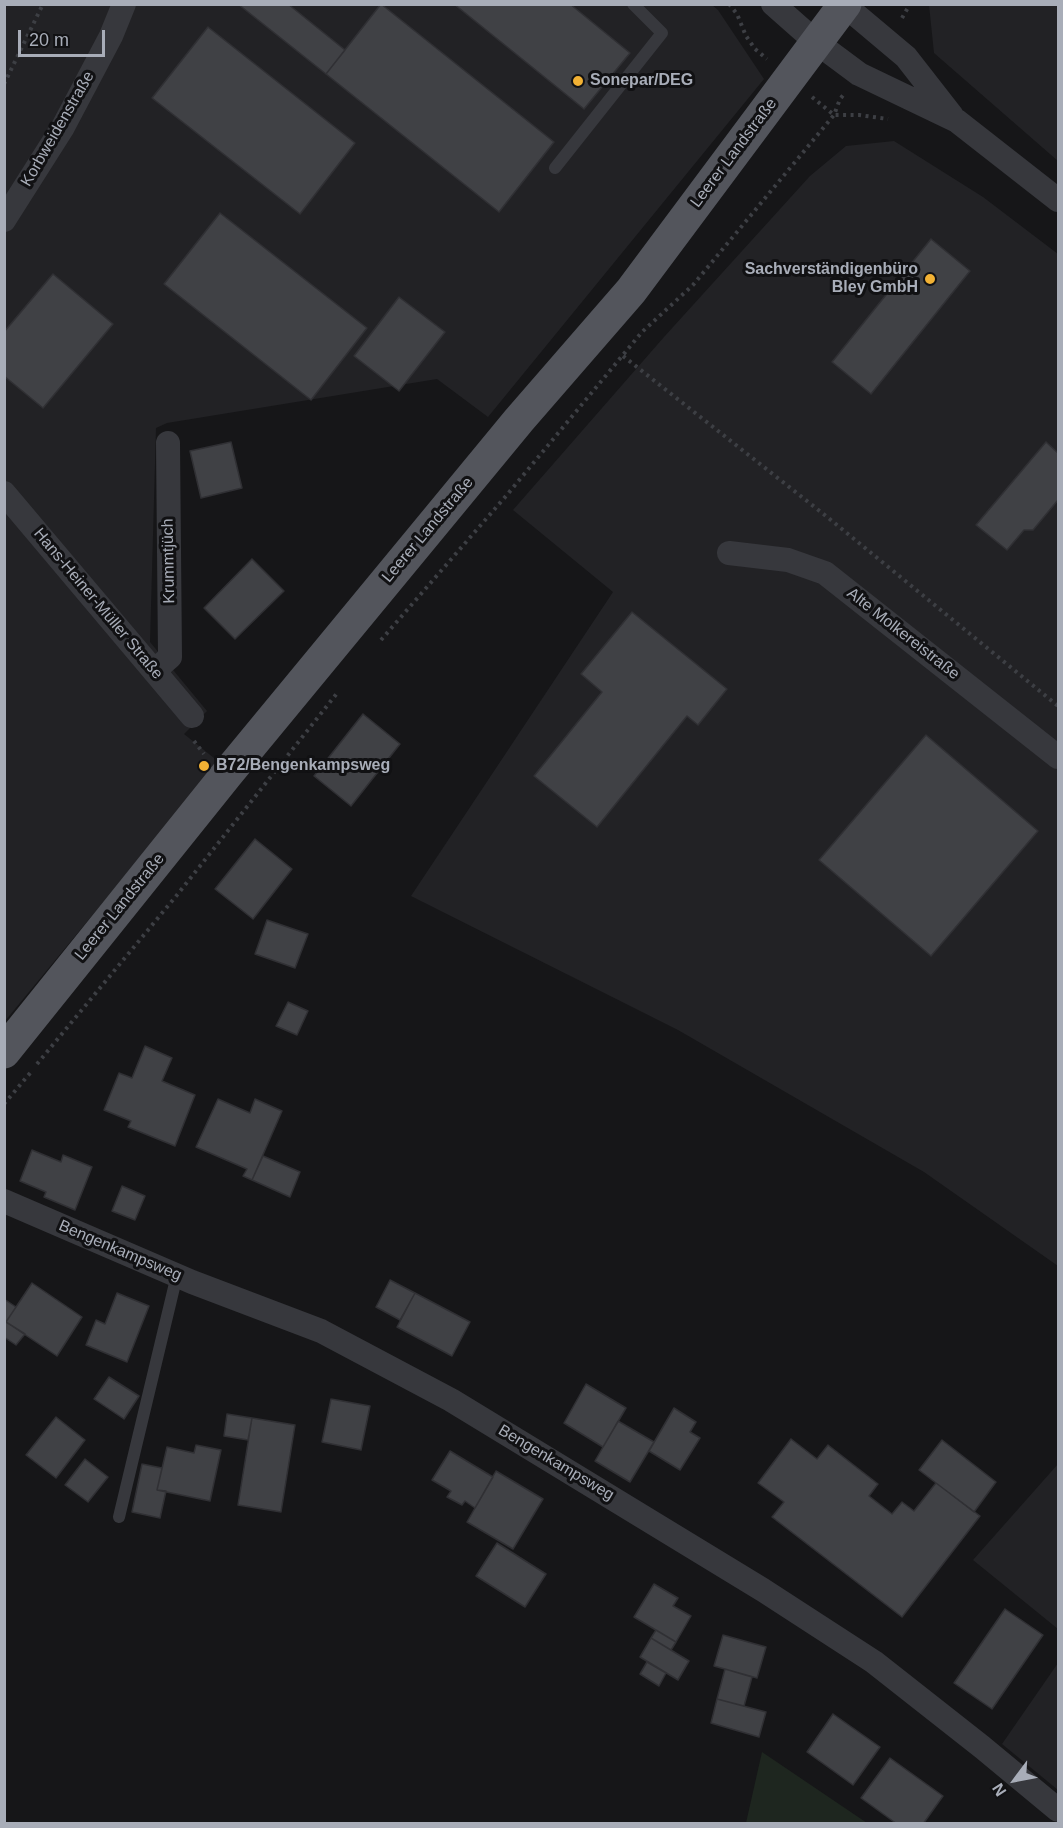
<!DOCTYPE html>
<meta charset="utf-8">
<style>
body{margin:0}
#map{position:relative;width:1063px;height:1828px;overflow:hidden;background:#161618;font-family:Arial,sans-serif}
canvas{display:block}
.frame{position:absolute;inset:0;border:6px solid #a8adb8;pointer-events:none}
.north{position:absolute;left:985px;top:1750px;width:60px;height:60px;-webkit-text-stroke:4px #111113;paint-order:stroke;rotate:238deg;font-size:16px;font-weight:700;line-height:24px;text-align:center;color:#a8adb8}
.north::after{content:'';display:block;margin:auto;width:21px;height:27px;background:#a8adb8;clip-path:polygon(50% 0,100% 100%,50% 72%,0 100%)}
.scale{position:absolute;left:18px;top:30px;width:87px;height:27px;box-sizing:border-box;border:3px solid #a8adb8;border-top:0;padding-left:8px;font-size:18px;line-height:21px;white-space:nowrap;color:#a8adb8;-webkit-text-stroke:4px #111113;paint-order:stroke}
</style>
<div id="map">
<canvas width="1063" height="1828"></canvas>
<div class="frame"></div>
<div class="north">N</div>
<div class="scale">20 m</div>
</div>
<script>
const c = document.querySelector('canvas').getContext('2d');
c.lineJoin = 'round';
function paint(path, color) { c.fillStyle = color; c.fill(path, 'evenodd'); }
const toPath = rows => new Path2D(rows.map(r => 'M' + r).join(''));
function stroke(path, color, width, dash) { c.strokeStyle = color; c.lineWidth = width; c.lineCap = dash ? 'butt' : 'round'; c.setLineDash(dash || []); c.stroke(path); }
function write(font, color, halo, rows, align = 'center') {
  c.font = font + ' Arial,sans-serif'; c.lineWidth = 6; c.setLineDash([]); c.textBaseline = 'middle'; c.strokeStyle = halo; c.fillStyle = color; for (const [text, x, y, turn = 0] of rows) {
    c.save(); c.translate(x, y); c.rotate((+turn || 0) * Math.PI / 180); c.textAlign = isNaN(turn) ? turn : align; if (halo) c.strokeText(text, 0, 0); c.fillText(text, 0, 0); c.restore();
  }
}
paint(toPath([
 [5,5,712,5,718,10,764,79,488,417,437,379,167,423,156,428,150,642,207,711,184,734,219,762,5,1021],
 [929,5,1058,5,1058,161,934,53],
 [894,141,983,197,1058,254,1058,1266,924,1172,678,1030,411,896,613,592,513,510,664,337,810,176,846,146],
 [1058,1464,1058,1629,973,1560],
 [1058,1663,1058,1790,1002,1744]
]), '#222225');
paint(toPath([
 [762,1752,867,1823,746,1823]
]), '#1e261f');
const building = toPath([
 [238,4,288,4,345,50,326,74,238,4],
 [381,4,554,142,499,212,326,74,381,4],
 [454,4,570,4,630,53,584,109,454,4],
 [208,27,355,143,300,214,152,98,208,27],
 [220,213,367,328,311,400,164,284,220,213],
 [931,239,970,271,871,394,832,362,931,239],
 [53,274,113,324,43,408,4,376,4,332,53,274],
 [399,297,445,332,399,391,354,356,399,297],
 [231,442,242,488,201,498,190,451,231,442],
 [1046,442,1058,453,1058,500,1033,530,1024,530,1007,550,976,525,1046,442],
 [252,559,284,591,235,639,204,608,252,559],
 [632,612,727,689,698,725,687,716,597,827,534,776,602,692,581,674,632,612],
 [363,714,400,744,351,806,314,776,363,714],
 [926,735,1038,831,931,956,819,860,926,735],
 [255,839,292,869,253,919,215,889,255,839],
 [267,920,308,934,295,968,255,954,267,920],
 [288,1002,308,1011,297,1035,276,1026,288,1002],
 [145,1046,172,1058,162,1081,195,1095,175,1146,128,1127,131,1121,104,1110,119,1073,132,1078,145,1046],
 [218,1099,250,1113,255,1099,282,1111,252,1180,243,1176,247,1169,196,1147,218,1099],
 [32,1150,61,1162,63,1155,92,1167,75,1210,44,1197,46,1192,20,1181,32,1150],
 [263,1156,300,1172,290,1197,252,1180,263,1156],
 [122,1186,145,1196,135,1220,112,1211,122,1186],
 [390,1280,415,1293,400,1320,376,1307,390,1280],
 [32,1283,82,1317,57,1356,6,1322,32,1283],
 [117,1293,149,1306,127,1362,86,1345,96,1320,105,1324,117,1293],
 [415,1293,470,1322,452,1356,397,1327,415,1293],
 [4,1299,16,1307,6,1322,25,1334,16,1345,4,1337,4,1299],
 [109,1377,139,1396,124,1419,94,1399,109,1377],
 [586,1384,626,1408,603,1447,564,1423,586,1384],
 [331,1399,370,1406,361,1450,322,1442,331,1399],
 [674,1408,696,1422,690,1432,700,1438,680,1470,649,1451,674,1408],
 [227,1414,252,1418,248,1440,224,1436,227,1414],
 [56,1417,85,1440,56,1478,26,1455,56,1417],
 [252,1418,295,1425,281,1512,238,1505,252,1418],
 [618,1421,654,1442,630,1482,595,1461,618,1421],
 [791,1439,817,1459,828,1445,878,1484,869,1496,892,1514,902,1502,914,1511,936,1483,980,1516,902,1617,772,1517,784,1502,758,1483,791,1439],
 [942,1440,996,1482,974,1512,919,1470,942,1440],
 [196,1445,221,1450,210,1501,157,1490,167,1447,194,1453,196,1445],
 [450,1451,493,1477,475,1508,465,1501,462,1505,447,1497,451,1491,432,1480,450,1451],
 [85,1459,108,1477,88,1502,65,1485,85,1459],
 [142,1464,162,1468,157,1490,166,1491,160,1518,132,1512,142,1464],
 [496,1471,543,1499,513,1549,467,1522,496,1471],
 [497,1543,546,1574,525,1607,476,1576,497,1543],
 [654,1584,678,1598,673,1606,691,1616,676,1642,634,1617,654,1584],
 [1005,1609,1043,1635,992,1709,954,1683,1005,1609],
 [656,1630,676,1642,671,1650,651,1638,656,1630],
 [723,1635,766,1647,757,1678,714,1666,723,1635],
 [651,1638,689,1661,678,1680,640,1657,651,1638],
 [647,1662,666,1673,659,1686,640,1674,647,1662],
 [725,1669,752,1677,744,1706,717,1699,725,1669],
 [717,1699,766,1712,759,1737,711,1723,717,1699],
 [833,1714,880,1747,853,1785,807,1752,833,1714],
 [890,1758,943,1796,923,1824,897,1824,861,1798,890,1758]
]);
paint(building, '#404145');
stroke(building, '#303034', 1.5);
stroke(toPath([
 [729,4,737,14,746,36,755,49,767,59],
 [902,18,910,4],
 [4,84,43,4],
 [812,97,834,115,859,115,888,119],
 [623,356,826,516,1058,706],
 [381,640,506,496,642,332,693,285,834,115,840,99,845,93],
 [194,741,204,754],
 [37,1064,177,895,338,692],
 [4,1104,31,1072]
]), '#3d3f44', 4, [3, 4.5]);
stroke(toPath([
 [555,168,662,33,633,4],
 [119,1517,177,1275]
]), '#37383d', 12);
stroke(toPath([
 [773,4,816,42,859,74,957,121,1058,200],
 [843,4,906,57,952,116],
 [4,220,63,127,111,36,124,4],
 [4,493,192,716],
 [729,553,788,560,825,573,1058,757],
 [154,671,170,657,168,443],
 [4,1201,192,1282,321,1331,451,1400,763,1590,874,1662,982,1747,1058,1810]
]), '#37383d', 24);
stroke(toPath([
 [4,1052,227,774,519,420,631,291,845,4]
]), '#53555c', 33);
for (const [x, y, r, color] of [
 [578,81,6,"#f2b134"],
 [930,279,6,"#f2b134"],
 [204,766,6,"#f2b134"]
]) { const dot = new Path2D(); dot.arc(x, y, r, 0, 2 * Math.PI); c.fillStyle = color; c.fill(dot); stroke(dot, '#111113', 2); }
write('bold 16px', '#a8adb8', '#111113', [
 ["Sonepar/DEG",590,81],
 ["Sachverständigenbüro",918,270,"right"],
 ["Bley GmbH",918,288,"right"],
 ["B72/Bengenkampsweg",216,766]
], 'left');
write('16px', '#a8adb8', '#111113', [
 ["Korbweidenstraße",58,129,-60],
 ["Leerer Landstraße",734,153,-53],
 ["Leerer Landstraße",428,530,-50],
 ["Krummtjüch",169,561,-91],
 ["Hans-Heiner-Müller Straße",98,604,50],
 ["Alte Molkereistraße",903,634,38],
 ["Leerer Landstraße",120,907,-51],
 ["Bengenkampsweg",120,1251,23],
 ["Bengenkampsweg",556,1463,31]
]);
</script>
